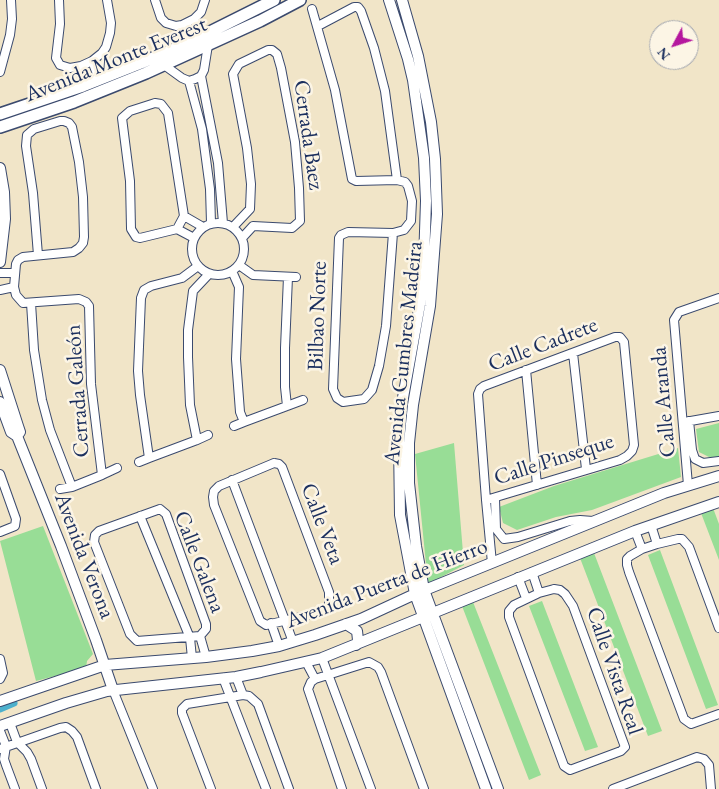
<!DOCTYPE html>
<meta charset="utf-8">
<style>
body{margin:0}
#map{position:relative;width:719px;height:789px;overflow:hidden;background:#f1e5c8;font-family:"EB Garamond",serif}
canvas{display:block}
.north{position:absolute;left:649px;top:20px;width:50px;height:50px;box-sizing:border-box;background:#fcf5e5;border:1px solid #a2a6af;border-radius:50%;rotate:230deg;font-size:14px;font-weight:700;line-height:20px;text-align:center;color:#1b2f5e}
.north::after{content:'';display:block;margin:auto;width:18px;height:22px;background:#b5179e;clip-path:polygon(50% 0,100% 100%,50% 72%,0 100%)}
</style>
<div id="map">
<canvas width="719" height="789"></canvas>
<div class="north">N</div>
</div>
<script>
const c = document.querySelector('canvas').getContext('2d');
c.lineJoin = 'round';
function paint(path, color) { c.fillStyle = color; c.fill(path, 'evenodd'); }
const toPath = rows => new Path2D(rows.map(r => 'M' + r).join(''));
function stroke(path, color, width, dash) { c.strokeStyle = color; c.lineWidth = width; c.lineCap = dash ? 'butt' : 'round'; c.setLineDash(dash || []); c.stroke(path); }
function write(font, color, halo, rows, align = 'center') {
  c.font = font + ' "EB Garamond",serif'; c.lineWidth = 5; c.setLineDash([]); c.textBaseline = 'middle'; c.strokeStyle = halo; c.fillStyle = color; for (const [text, x, y, turn = 0] of rows) {
    c.save(); c.translate(x, y); c.rotate((+turn || 0) * Math.PI / 180); c.textAlign = isNaN(turn) ? turn : align; if (halo) c.strokeText(text, 0, 0); c.fillText(text, 0, 0); c.restore();
  }
}
paint(toPath([
 [719,423,719,457,713,459,699,452,696,429],
 [454,443,464,565,428,584,415,454],
 [678,448,681,477,592,510,556,517,517,530,503,523,499,507,554,486],
 [713,508,719,524,719,560,701,513],
 [43,526,93,654,87,661,86,668,36,681,0,541],
 [660,550,718,705,706,709,648,555],
 [594,553,662,731,648,736,580,558],
 [542,601,598,747,585,751,529,606],
 [473,602,541,775,529,780,462,606]
]), '#98dd96');
stroke(toPath([
 [0,709,14,703]
]), '#4db0cc', 7);
const minor = toPath([
 [59,0,60,24,56,58,60,65,70,68,81,66,92,61,102,53,106,47,110,33,111,23,107,0],
 [155,0,161,18,166,23,176,26,182,25,194,19,201,12,205,0],
 [312,9,335,90,352,179,356,181,397,180,405,182,408,186,412,201,411,221,404,230,393,233,348,232,341,235,339,238,333,389,337,398,343,402,364,399,372,390,379,366,386,326,393,233],
 [194,19,202,36],
 [182,25,188,43],
 [318,26,354,7,358,7,361,11,374,48,385,91,397,180],
 [92,61,99,79],
 [164,65,182,78,189,81,195,79,201,76,204,70,208,45],
 [81,66,83,86],
 [0,72,10,35,12,19,11,0],
 [201,76,218,163,223,223],
 [189,81,202,129,210,189,211,223],
 [155,103,161,104,168,113,184,216,177,229,140,238,136,237,131,229,130,181,122,118,130,111,155,103],
 [184,216,203,227],
 '192 249a26 26 0 1 1 52 0a26 26 0 1 1-52 0Z',
 [233,227,250,209,251,184,247,148,233,74,239,64,268,50,272,50,277,54,281,68,295,142,299,188,300,221,292,228,253,226,242,238],
 [177,229,194,238],
 [239,265,253,275,296,277],
 [198,266,182,278,151,286,144,290,141,298,138,371,140,395,149,458,197,440,190,405,188,357,188,330,193,291,209,274],
 [232,271,239,287,236,359,240,412,244,422,287,406,285,387,285,348,288,277],
 [0,273,15,273],
 [0,290,14,287],
 [31,303,34,350,42,400,50,430,72,487,102,475,91,384,89,306,86,302,79,299,23,303,16,295,14,287,16,264,18,260,23,257,73,252,79,248,83,243,84,237,83,197,79,162,72,127,69,123,64,121,60,121,34,129,27,135,26,146,33,193,38,255],
 [573,353,586,469],
 [526,370,537,485],
 [287,406,303,400],
 [689,421,692,450,695,459,703,463,719,461],
 [685,422,719,416],
 [234,426,244,422],
 [197,440,208,435],
 [139,462,149,458],
 [274,463,279,464,282,467,329,592,329,605,326,609,318,613,266,625,260,621,214,505,213,497,214,491,219,486,274,463],
 [0,474,16,519,15,526,0,532],
 [102,475,117,468],
 [232,480,293,642],
 [688,485,674,320,679,312,719,298],
 [60,489,72,487],
 [495,499,496,529,504,539,518,537,570,521,580,520,593,521],
 [486,500,620,460,627,456,632,451,634,445,624,342,620,337,615,337,484,386,480,389,478,394,486,500,492,563],
 [160,509,166,514,206,624,206,629,200,636,137,641,130,634,94,542,95,535,99,531,160,509],
 [140,516,190,638,192,658],
 [651,525,657,544],
 [635,531,642,549],
 [532,572,539,593],
 [518,577,526,598],
 [554,589,560,590,565,594,573,606,625,747,621,751,570,770,564,766,509,617,509,611,514,605,539,593,554,589],
 [271,623,279,646],
 [719,628,689,547,682,539,678,539,657,544,642,549,630,556,627,559,627,565,629,572,684,719,691,724,719,714],
 [200,636,206,657],
 [322,658,371,789],
 [0,659,3,673,0,679],
 [306,662,315,679],
 [236,677,243,695],
 [223,678,266,789],
 [113,690,153,789],
 [10,723,17,742,27,752,31,759,42,789],
 [0,731,6,746,4,759,6,765,15,789],
 [0,749,60,728,66,727,72,731,77,737,96,789],
 [211,789,182,713,182,709,187,704,243,695,249,696,258,704,289,789],
 [342,789,308,689,311,682,315,679,369,662,378,667,381,672,424,789],
 [613,789,697,757,704,759,709,765,711,789]
]);
const tertiary = toPath([
 [389,0,408,59,413,80,424,158,426,201,424,262,420,304,402,403,399,442,400,515,415,594,486,789],
 [402,0,418,56,431,122,435,159,437,214,430,306,413,405,409,443,409,483,416,546,424,590,498,789],
 [0,168,4,192,5,219,0,262],
 [0,370,18,426,20,432,17,436],
 [0,402,11,432,17,436,61,546,96,640,113,690],
 [346,624,357,631,358,640,356,645],
 [0,701,105,665,206,657,252,651,279,646,315,635,361,619,415,594,664,493,719,476],
 [0,726,66,703,107,691,236,677,261,672,322,658,635,531,719,502]
]);
const secondary = toPath([
 [0,114,83,86,141,63,188,43,274,0],
 [0,127,74,102,146,73,260,21,300,0]
]);
stroke(minor, '#3b4a6e', 10);
stroke(tertiary, '#3b4a6e', 12);
stroke(secondary, '#3b4a6e', 14);
stroke(minor, '#fff', 8);
stroke(tertiary, '#fff', 10);
stroke(secondary, '#fff', 11);
write('22px', '#1b2f5e', '#fcf5e5', [
 ["Avenida Monte Everest",116,60,-22],
 ["Cerrada Baez",308,135,82],
 ["Bilbao Norte",318,316,-88],
 ["Calle Cadrete",543,345,-21],
 ["Avenida Cumbres Madeira",404,353,-84],
 ["Cerrada Galeón",78,391,-94],
 ["Calle Aranda",664,402,-95],
 ["Calle Pinseque",554,460,-18],
 ["Calle Veta",322,524,69],
 ["Avenida Verona",84,556,69],
 ["Calle Galena",199,562,69],
 ["Avenida Puerta de Hierro",387,584,-21],
 ["Calle Vista Real",614,671,71]
]);
</script>
